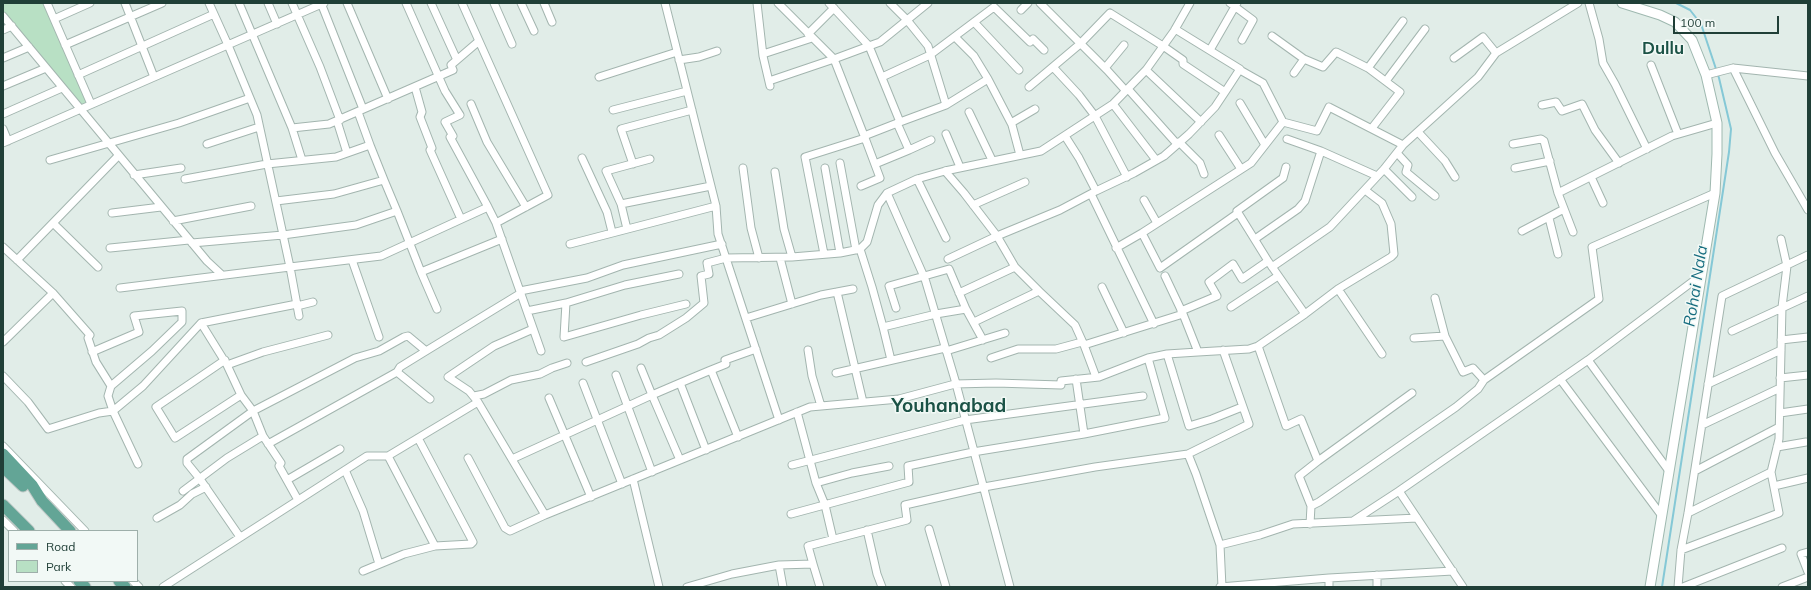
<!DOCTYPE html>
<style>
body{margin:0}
#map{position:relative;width:1811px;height:590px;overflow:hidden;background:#e1ede8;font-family:Mulish,sans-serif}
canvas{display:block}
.frame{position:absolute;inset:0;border:4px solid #203f37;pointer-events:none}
.legend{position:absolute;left:8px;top:530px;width:130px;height:52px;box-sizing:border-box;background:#f2f9f6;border:1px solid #9eafaa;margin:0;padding:5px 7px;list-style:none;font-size:12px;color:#203f37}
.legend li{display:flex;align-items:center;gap:8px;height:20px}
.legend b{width:20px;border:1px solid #9eafaa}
.scale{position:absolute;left:1673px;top:16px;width:106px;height:18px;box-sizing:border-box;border:2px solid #203f37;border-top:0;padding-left:5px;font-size:12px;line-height:14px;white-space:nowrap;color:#203f37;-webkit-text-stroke:3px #f2f9f6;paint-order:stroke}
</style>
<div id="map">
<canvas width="1811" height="590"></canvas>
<div class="frame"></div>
<ul class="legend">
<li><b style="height:5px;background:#63a596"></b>Road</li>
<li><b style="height:11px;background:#b8e0c4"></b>Park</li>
</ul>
<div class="scale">100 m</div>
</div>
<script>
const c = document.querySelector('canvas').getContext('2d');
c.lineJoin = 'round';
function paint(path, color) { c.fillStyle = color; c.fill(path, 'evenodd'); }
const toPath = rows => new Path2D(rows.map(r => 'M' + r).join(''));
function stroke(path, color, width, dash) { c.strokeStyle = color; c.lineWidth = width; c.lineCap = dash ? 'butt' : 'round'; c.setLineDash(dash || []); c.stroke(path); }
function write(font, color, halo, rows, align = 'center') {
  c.font = font + ' Mulish,sans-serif'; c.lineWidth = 3; c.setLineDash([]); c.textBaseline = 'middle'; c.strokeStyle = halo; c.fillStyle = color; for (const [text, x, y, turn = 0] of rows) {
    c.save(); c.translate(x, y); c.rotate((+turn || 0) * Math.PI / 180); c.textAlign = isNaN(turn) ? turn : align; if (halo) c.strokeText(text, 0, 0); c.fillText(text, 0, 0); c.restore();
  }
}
paint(toPath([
 [6,3,47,3,91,104,79,109,3,16,3,4]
]), '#b8e0c4');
stroke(toPath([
 [1662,587,1729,152,1731,129,1719,78,1701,24,1690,10,1676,3]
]), '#85c8d6', 2);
const street = toPath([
 [47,3,91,104],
 [125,3,154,77],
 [209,3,228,45,257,115,290,267,381,256,488,207,496,223,548,195,462,3],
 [239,3,292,128],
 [268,3,277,24],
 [292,3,320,67,340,120],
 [321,3,363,109],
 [347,3,388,99],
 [406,3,445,91,460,115,445,122,453,136,450,137,488,207],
 [431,3,457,60],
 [494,3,512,44],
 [521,3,534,31],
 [544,3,552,22],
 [665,3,716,206,718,234,779,420],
 [757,3,763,56,770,86],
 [778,3,834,59,869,46,829,3],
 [890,3,907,20,928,46,946,105,900,122],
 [1040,3,1107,70,1126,91],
 [1230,3,1253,20,1242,40],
 [1589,3,1599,39,1603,63,1615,84,1647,149],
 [1021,10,1028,3],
 [3,16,207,261,222,275],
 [54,19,90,3],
 [974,22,1019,70],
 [1175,29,1240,69,1225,92],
 [3,30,12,26],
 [808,34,834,8],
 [1272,36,1304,59],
 [955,37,974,56,988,79,1012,125,1020,155],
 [65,45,162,3],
 [1210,50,1237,3],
 [763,54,812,38],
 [3,58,29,47],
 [1454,58,1483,37,1496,53],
 [679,60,699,57,717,51],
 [1651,65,1678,134],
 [1053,67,1079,95,1095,116,1127,177],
 [1105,68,1124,45],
 [1368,68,1403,21],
 [1733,68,1775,153,1808,210],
 [1146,70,1201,122],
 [1294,73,1304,59,1323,67,1336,52,1368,68,1400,92,1372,128],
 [78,75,214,14],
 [1706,75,1733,68,1808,76],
 [599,77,677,52],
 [882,77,930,55,994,7,1030,42,1033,39,1044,50],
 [769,81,834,59,865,138],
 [1386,81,1425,29],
 [3,86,46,68],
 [415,87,422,112,420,117,432,148,430,150,461,219],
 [1029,87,1080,44,1110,13,1163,46,1183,60,1183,64,1225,92,1215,107,1189,134,1164,156,1134,173,1096,191,1079,158,1065,136],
 [1128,89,1177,144],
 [1240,103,1265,145],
 [471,104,487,142,526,207],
 [1113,104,1156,160],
 [946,105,988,79],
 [1542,105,1556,102,1562,111,1582,104,1595,130,1619,163],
 [613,110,687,91],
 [358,112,370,145],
 [969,112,992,160],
 [3,114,62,88],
 [337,121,347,153],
 [1283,122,1317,131,1329,107,1403,145],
 [1011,123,1035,109],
 [3,129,8,141],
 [1418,132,1445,161,1455,177],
 [946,134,960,167],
 [1219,135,1241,169],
 [864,136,900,122,869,46,880,42,928,3],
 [1287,139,1321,151,1377,176],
 [1179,142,1200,163,1204,174],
 [3,143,324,3],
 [207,144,259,127],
 [1513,144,1541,139,1544,141,1558,193,1573,232],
 [909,150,931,140],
 [1397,153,1408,165,1406,172,1435,196],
 [582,158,607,212,612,232],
 [50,160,179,123,250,98],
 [302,160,292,128,329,124,453,70,451,65,479,41],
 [840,163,856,250],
 [633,164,621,129,692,110],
 [875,164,909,150,897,123],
 [1286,167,1283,178,1237,211,1268,261,1305,314],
 [743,168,751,228,759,258],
 [825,168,840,253],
 [1515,168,1550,161],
 [1384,169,1412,197],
 [945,171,964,193,997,236,1015,267,1039,291],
 [775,172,784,229,792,257],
 [134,175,181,168],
 [1591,177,1603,203],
 [185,179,267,164,336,157,370,145,384,180],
 [917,179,946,238],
 [887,193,925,279,955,380,1010,587],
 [1558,193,1672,136,1717,123],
 [1091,194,1154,324],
 [1144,200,1157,223],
 [276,201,334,194,384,180,397,211],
 [621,204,606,171,650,159],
 [973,205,1025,182],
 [112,213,161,207],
 [1549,218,1558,254],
 [173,221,251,206],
 [53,223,98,267],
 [496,223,541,351],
 [627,229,621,204,711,186],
 [1522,231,1564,209],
 [1142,233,1160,268,1238,213],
 [1255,239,1298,209,1305,201,1321,151],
 [192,243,283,235,356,225,397,211,421,272,502,239],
 [570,244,716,206],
 [3,247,53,293,90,335,88,338,96,362,111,386,108,396,113,411,138,464],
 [110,248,189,240],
 [1116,248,1142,233,1251,163,1283,122,1263,83,1240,70],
 [860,249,872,287,883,327],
 [824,254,805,157,865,138,880,178,861,186],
 [780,258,792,304],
 [948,259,997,236,1060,210,1096,191],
 [17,260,118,156],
 [352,260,379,337],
 [1272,267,1330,227,1384,169,1403,145,1478,77,1496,53,1578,3],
 [421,272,437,309],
 [1165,276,1183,314],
 [1102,287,1124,333],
 [120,288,290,267,299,316],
 [1338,289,1382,354],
 [520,291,587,278,623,265,722,244],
 [837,292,863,402],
 [959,293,1015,267],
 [1435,298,1445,336],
 [566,303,564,337,641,315,686,304],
 [297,306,313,302],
 [1231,307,1278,276],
 [896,308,889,286,949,269,966,309],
 [527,311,566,303,625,285,679,274],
 [1181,311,1217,296,1209,282,1233,264,1242,279,1268,261],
 [746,318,821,295,853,289],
 [974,322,1039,291,1075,325,1084,345,1096,377],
 [201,323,227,365,241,395,253,411,263,436,281,463,279,466,298,500],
 [533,329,494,346,448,377,469,391,478,402,545,515,810,407,899,399,955,384,996,383,1061,385,1061,381,1099,377,1148,358,1167,354,1198,352],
 [1732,331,1808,296],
 [1414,338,1445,336,1463,372,1473,368,1484,380],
 [1781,340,1808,337],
 [3,342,53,293],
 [1084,345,1183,314,1198,352,1249,349,1258,346,1305,314,1338,289,1391,257,1394,254,1391,224,1382,203,1365,190],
 [1258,346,1286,426,1301,419,1318,461,1299,476,1311,506],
 [808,350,812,376,821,406],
 [946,351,1005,333],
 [92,352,139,332,134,316,182,311,182,322,152,351,111,386],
 [1167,354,1189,426,1212,419,1242,407],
 [991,358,1018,349,1056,349,1082,342],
 [225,360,156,407,175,438,241,395],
 [891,360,883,327,936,314,966,309,983,340],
 [1588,360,1669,471],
 [586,362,638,344,649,338,659,335,686,318,704,303,701,276,709,274,707,263,726,258,792,257,840,253,860,249,867,242,878,205,887,193,917,179,945,171,1041,151,1113,104,1146,70,1174,31,1190,3],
 [227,365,263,352,328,335],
 [397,372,400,367,426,351,521,293],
 [836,373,945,348],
 [616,375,652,472],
 [3,376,28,402,48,429,99,413,113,411,143,386,201,323,297,304],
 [1780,378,1808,375],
 [1560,379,1662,516],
 [583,383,622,484],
 [680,383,652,395,680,460],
 [1708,384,1781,350],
 [474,396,484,394,511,380,540,374,552,368,567,363],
 [549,398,591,497],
 [797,412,816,483],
 [1780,413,1808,409],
 [1702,425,1780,388],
 [1084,434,1165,418,1148,358],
 [738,437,711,370,726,364,725,360,756,349],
 [268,444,397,372,430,399],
 [3,446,85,531],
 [1777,447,1806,442],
 [706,450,680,383,711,370],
 [1188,454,1196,474,1220,545],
 [388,456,435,546],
 [468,458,505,528,510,531,545,515],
 [512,459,652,395,641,368],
 [1318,461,1412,393],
 [792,465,965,420,1143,396],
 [345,470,363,511,379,564],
 [1695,471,1779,427],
 [633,479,659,587],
 [287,480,340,449],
 [1774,486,1808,478],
 [183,491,227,458,263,436],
 [1688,513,1771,472,1779,439,1782,307,1787,266,1781,239],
 [791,514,909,482,908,466,973,452,1084,434,1076,379],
 [157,518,180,505,192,494,206,487],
 [3,520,14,531],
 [1353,521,1399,491],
 [1310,524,1311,506,1319,502,1456,407,1478,389,1484,380,1599,299,1592,247,1715,193],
 [929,529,946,587],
 [867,530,877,574,882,587],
 [240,537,200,479,187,463,187,459,253,411,355,358,379,351,404,337,408,336,426,351],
 [833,539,825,505,816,483,852,473,889,466],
 [1681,550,1779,513,1771,472],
 [1808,552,1801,554,1808,572],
 [813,564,820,587],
 [779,565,783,587],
 [363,571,404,554,435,546,471,544,473,542,418,438],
 [1377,575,1377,587],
 [1329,578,1329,587],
 [65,581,71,587],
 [133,581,139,587],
 [163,587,367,456,388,456,478,402],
 [687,587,732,574,779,565,813,564,808,546,907,520,905,505,984,487,1095,467,1188,454,1249,424,1223,350],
 [1220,587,1329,578,1453,571],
 [1222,587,1220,545,1260,535,1293,524,1417,518],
 [1463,587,1399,491,1588,360,1700,276],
 [1678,587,1681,550,1688,513,1722,296,1808,255],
 [1683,587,1782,548],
 [1782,587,1808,577]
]);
const secondary = toPath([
 [1622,3,1660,15,1675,22,1692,40,1706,75,1717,123,1717,154,1715,193,1650,587]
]);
const primary = toPath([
 [3,454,32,485,42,501,70,531],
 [3,467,23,486],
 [3,505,29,531],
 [79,581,85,587],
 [119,581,125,587]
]);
stroke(street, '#a3b5af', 9);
stroke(secondary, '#9fb9b0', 11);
stroke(primary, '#c1c9c7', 13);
stroke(street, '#fff', 7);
stroke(secondary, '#fff', 9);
stroke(primary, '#63a596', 11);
write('italic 16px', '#166c7f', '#f2f9f6', [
 ["Rohai Nala",1696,286,-81]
]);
write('bold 17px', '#1b5246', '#f2f9f6', [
 ["Dullu",1663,49]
]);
write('bold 19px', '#1b5246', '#f2f9f6', [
 ["Youhanabad",949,406]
]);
</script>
